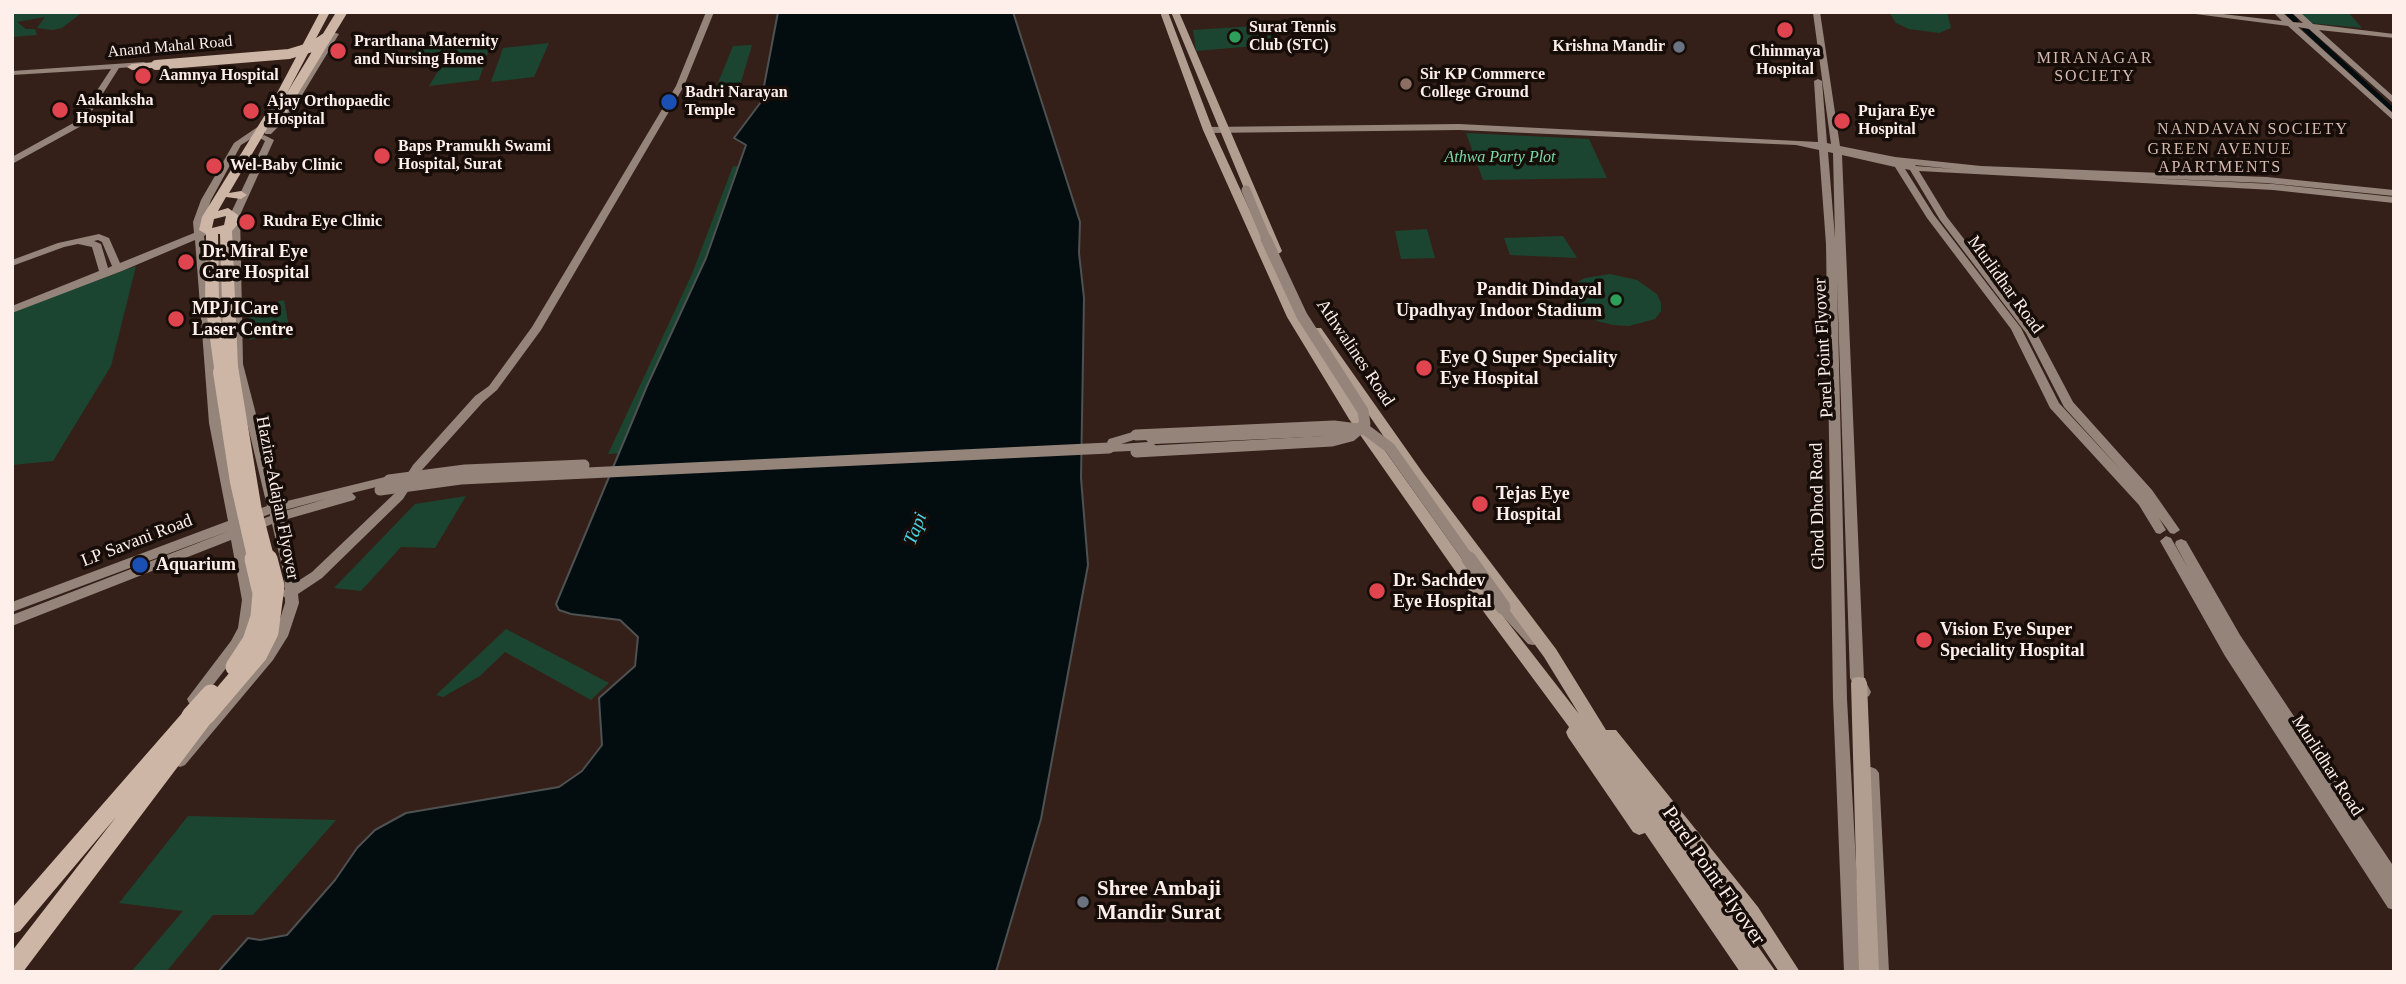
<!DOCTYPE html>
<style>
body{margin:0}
#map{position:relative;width:2406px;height:984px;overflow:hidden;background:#352019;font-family:"Times New Roman",serif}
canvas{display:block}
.frame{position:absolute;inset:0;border:14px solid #feefea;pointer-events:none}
</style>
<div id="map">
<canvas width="2406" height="984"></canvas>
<div class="frame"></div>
</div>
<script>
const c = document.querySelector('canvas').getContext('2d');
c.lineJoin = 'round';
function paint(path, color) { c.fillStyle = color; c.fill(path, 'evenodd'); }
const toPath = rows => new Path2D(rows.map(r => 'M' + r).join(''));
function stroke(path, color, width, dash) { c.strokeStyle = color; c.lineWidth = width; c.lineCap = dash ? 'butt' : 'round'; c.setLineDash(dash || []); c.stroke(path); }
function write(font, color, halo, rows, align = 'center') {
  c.font = font + ' "Times New Roman",serif'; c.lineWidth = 7; c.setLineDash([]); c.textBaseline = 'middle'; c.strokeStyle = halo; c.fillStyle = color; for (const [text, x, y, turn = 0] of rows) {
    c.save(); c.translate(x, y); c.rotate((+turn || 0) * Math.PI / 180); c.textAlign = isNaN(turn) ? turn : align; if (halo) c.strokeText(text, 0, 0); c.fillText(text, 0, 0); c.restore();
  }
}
paint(toPath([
 [12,12,69,12,80,14,62,28,52,30,37,28,45,17,17,22,26,29,35,29,37,35,12,37],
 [1889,12,1947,12,1951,28,1939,33,1909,29,1896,23],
 [2298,12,2348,12,2362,28,2309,23],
 [1271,25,1278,44,1196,51,1193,30],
 [493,37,479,80,429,86,448,55,413,58,412,52,428,45],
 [549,43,534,77,491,82,503,48],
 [752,45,736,99,711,100,733,46],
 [1466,133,1589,139,1607,178,1483,180],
 [733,166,747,167,625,453,608,454,692,274],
 [1427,229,1435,258,1401,259,1395,231],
 [1563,236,1577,258,1510,255,1504,238],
 [136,266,111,366,53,461,12,465,12,312],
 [1610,274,1637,280,1657,294,1661,303,1661,311,1655,319,1629,326,1613,325,1597,321,1574,306,1570,297,1576,283,1585,278],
 [284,300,291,338,283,340,281,331,249,340,248,309],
 [466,496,435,548,401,547,361,591,334,588,415,504],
 [506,629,609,683,591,700,505,652,480,676,443,697,436,695],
 [188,816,336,820,253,915,213,915,166,972,131,972,183,911,119,903]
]), '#1b4531');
const water = toPath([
 [778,12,1013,12,1080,222,1079,253,1084,298,1081,478,1088,565,1041,819,996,972,218,972,248,938,260,940,287,935,335,880,357,848,375,830,406,813,559,787,582,771,602,745,599,698,635,666,638,637,620,620,571,614,559,610,556,604,647,386,706,258,746,145,734,138,761,102,778,12]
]);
paint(water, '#030d0f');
stroke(water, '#4e5151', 2);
stroke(toPath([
 [2287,12,2296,21],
 [2305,29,2394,111]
]), '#030d0f', 5);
paint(toPath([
 [706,12,714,12,684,86,541,330,497,390,483,402,421,471,403,499,322,578,298,594,299,603,288,636,273,660,185,765,180,767,175,765,173,761,175,757,263,652,275,635,285,603,285,598,281,594,285,589,284,575,272,524,243,536,256,600,252,628,241,649,199,703,194,705,189,703,187,699,231,641,238,628,242,600,231,540,12,626,12,615,229,531,12,612,12,602,228,521,209,423,195,240,122,271,12,313,12,306,99,271,92,247,78,244,64,247,12,266,12,260,58,243,99,234,109,238,120,263,194,233,193,222,201,200,234,143,259,126,265,126,265,130,241,145,211,200,203,222,203,230,209,230,211,232,204,236,221,423,239,516,267,506,233,364,230,215,265,141,260,138,264,135,274,140,240,215,243,364,279,503,389,476,395,480,393,483,352,493,356,497,354,500,284,520,298,581,312,572,395,493,413,465,475,396,489,386,532,327,676,86,706,12],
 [98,240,102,242,112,266,108,268,101,244,94,241,98,240],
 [326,499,281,512,281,511,326,499],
 [270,514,270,516,241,527,241,525,270,514],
 [1820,12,1840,146,1895,157,1981,166,2267,177,2394,190,2394,196,2267,183,2143,178,2273,184,2394,197,2394,203,2273,190,1919,171,1947,217,2036,332,2073,402,2152,490,2180,530,2174,534,2170,533,2159,518,2166,530,2160,534,2156,533,2139,505,2050,408,2011,329,1927,218,1895,167,1842,155,1864,678,1871,692,1869,696,1864,698,1859,696,1850,678,1837,280,1847,699,1862,972,1844,972,1833,699,1826,244,1819,150,1796,145,1459,130,1208,133,1204,130,1208,127,1459,124,1818,142,1814,81,1818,79,1822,81,1827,143,1831,144,1813,13,1820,12],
 [1828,152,1833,153,1835,238,1828,152],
 [1915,165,1953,169,1916,166,1915,165],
 [1905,169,1910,170,1940,220,2026,333,2064,407,2121,470,2059,403,2021,328,1934,215,1905,169],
 [2180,12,2206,12,2282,21,2273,12,2282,12,2293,22,2303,23,2291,12,2300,12,2313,24,2394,34,2394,38,2319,30,2394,97,2394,104,2309,29,2298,27,2394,114,2394,121,2288,26,2180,12],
 [332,32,339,34,290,115,271,134,265,134,265,130,283,114,332,32],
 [144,62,148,64,147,66,119,68,83,125,12,164,12,157,77,121,111,69,12,75,12,71,144,62],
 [218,246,223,249,226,329,221,332,216,329,213,249,218,246],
 [1350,424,1354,425,1356,428,1354,431,1333,436,1154,444,1156,446,1154,449,1150,450,1109,452,1103,448,1109,444,1107,442,1109,439,1136,431,1142,435,1140,438,1121,444,1148,442,1146,440,1148,437,1152,436,1333,428,1350,424],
 [2166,536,2171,538,2188,568,2175,544,2176,541,2181,539,2186,541,2240,635,2394,867,2394,910,2388,908,2225,656,2160,541,2166,536],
 [1503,602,1508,603,1538,636,1540,640,1538,644,1533,645,1528,644,1498,611,1496,607,1498,603,1503,602],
 [1871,767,1876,769,1879,773,1889,972,1871,972,1863,773,1866,769,1871,767]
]), '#94847a');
paint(toPath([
 [1160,12,1168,12,1213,130,1299,317,1359,414,1496,607,1579,714,1544,657,1413,479,1311,331,1313,328,1321,328,1423,473,1556,649,1606,730,1616,730,1758,907,1800,972,1779,972,1744,919,1690,850,1776,972,1740,972,1645,833,1639,835,1633,832,1568,737,1566,732,1569,727,1486,615,1349,419,1287,317,1203,130,1160,12],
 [1171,12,1179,12,1282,251,1280,253,1276,254,1270,251,1171,12],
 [1859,677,1865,678,1867,683,1879,972,1859,972,1851,683,1853,678,1859,677]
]), '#b29e91');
paint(toPath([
 [320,12,330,12,278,110,229,193,241,191,247,195,241,199,226,197,218,211,228,208,238,215,238,224,232,231,238,367,236,370,227,370,225,375,215,375,205,302,206,234,199,230,202,217,268,110,320,12],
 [226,216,224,225,212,228,214,219,226,216],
 [218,234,220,234,223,339,219,302,218,234],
 [156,62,161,65,160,67,132,70,127,67,132,64,156,62],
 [206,707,213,710,215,715,213,720,23,972,12,972,12,951,116,817,20,931,12,934,12,908,184,711,191,708,198,712,206,707]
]), '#ceb6a6');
stroke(toPath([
 [1246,190,1267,241]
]), '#94847a', 9);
stroke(toPath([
 [1136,435,1334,426,1366,430,1390,448,1470,561],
 [1136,452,1332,441,1351,436,1365,424,1363,411,1302,316,1266,239],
 [389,480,465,470,584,465],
 [380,490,461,479,1109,448]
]), '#94847a', 11);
stroke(toPath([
 [1469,559,1503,607]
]), '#94847a', 15);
stroke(toPath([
 [156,65,289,54,312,47,327,37],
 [281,112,342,12]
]), '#ceb6a6', 10);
stroke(toPath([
 [231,367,255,511,268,561],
 [220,372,237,482,255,561]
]), '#ceb6a6', 14);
stroke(toPath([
 [235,667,252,641,260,617,262,593,254,559],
 [206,715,258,654,269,632,275,586,268,559],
 [191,716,211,694]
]), '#ceb6a6', 19);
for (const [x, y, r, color] of [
 [1785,30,9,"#e0444e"],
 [1235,37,7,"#2e9e5b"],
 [1679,47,7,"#6b7280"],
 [338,51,9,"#e0444e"],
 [143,76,9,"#e0444e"],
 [1406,84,7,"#8d6e63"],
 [669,102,9,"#1a4fb4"],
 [60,110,9,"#e0444e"],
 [251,111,9,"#e0444e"],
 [1842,121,9,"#e0444e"],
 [382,156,9,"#e0444e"],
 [214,166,9,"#e0444e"],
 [247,222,9,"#e0444e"],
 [186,262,9,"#e0444e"],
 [1616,300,7,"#2e9e5b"],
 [176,319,9,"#e0444e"],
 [1424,368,9,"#e0444e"],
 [1480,504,9,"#e0444e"],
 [140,565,9,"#1a4fb4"],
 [1377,591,9,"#e0444e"],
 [1924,640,9,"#e0444e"],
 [1083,902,7,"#6b7280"]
]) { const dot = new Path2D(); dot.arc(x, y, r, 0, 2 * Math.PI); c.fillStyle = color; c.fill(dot); stroke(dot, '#160d09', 2.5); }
write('bold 16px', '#feefea', '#160d09', [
 ["Surat Tennis",1249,28],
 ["Club (STC)",1249,46],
 ["Prarthana Maternity",354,42],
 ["and Nursing Home",354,60],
 ["Krishna Mandir",1665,47,"right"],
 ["Chinmaya",1785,52,"center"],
 ["Hospital",1785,70,"center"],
 ["Sir KP Commerce",1420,75],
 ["College Ground",1420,93],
 ["Aamnya Hospital",159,76],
 ["Badri Narayan",685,93],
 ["Temple",685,111],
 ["Aakanksha",76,101],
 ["Hospital",76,119],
 ["Ajay Orthopaedic",267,102],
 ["Hospital",267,120],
 ["Pujara Eye",1858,112],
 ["Hospital",1858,130],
 ["Baps Pramukh Swami",398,147],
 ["Hospital, Surat",398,165],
 ["Wel-Baby Clinic",230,166],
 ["Rudra Eye Clinic",263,222]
], 'left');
write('16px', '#feefea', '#160d09', [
 ["Anand Mahal Road",170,47,-5]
]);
c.letterSpacing = '2px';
write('16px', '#d7bbb1', '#160d09', [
 ["MIRANAGAR",2095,59],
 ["SOCIETY",2095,77],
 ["NANDAVAN SOCIETY",2253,130],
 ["GREEN AVENUE",2220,150],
 ["APARTMENTS",2220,168]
]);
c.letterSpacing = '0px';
write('italic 16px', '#79dba9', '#160d09', [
 ["Athwa Party Plot",1500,158]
]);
write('bold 18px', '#feefea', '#160d09', [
 ["Dr. Miral Eye",202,252],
 ["Care Hospital",202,273],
 ["Pandit Dindayal",1602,290,"right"],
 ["Upadhyay Indoor Stadium",1602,311,"right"],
 ["MPJ ICare",192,309],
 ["Laser Centre",192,330],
 ["Eye Q Super Speciality",1440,358],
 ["Eye Hospital",1440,379],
 ["Tejas Eye",1496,494],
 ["Hospital",1496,515],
 ["Aquarium",156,565],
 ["Dr. Sachdev",1393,581],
 ["Eye Hospital",1393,602],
 ["Vision Eye Super",1940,630],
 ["Speciality Hospital",1940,651]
], 'left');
write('18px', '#feefea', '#160d09', [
 ["Murlidhar Road",2005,285,54],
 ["Parel Point Flyover",1824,348,-93],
 ["Athwalines Road",1355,353,56],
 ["Hazira-Adajan Flyover",277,498,79],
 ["Ghod Dhod Road",1818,506,-91],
 ["LP Savani Road",137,541,-21],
 ["Murlidhar Road",2327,766,57]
]);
write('italic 19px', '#4ad4e5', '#160d09', [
 ["Tapi",916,529,-68]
]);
write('21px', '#feefea', '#160d09', [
 ["Parel Point Flyover",1713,876,55]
]);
write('bold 21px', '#feefea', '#160d09', [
 ["Shree Ambaji",1097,890],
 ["Mandir Surat",1097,914]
], 'left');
</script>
